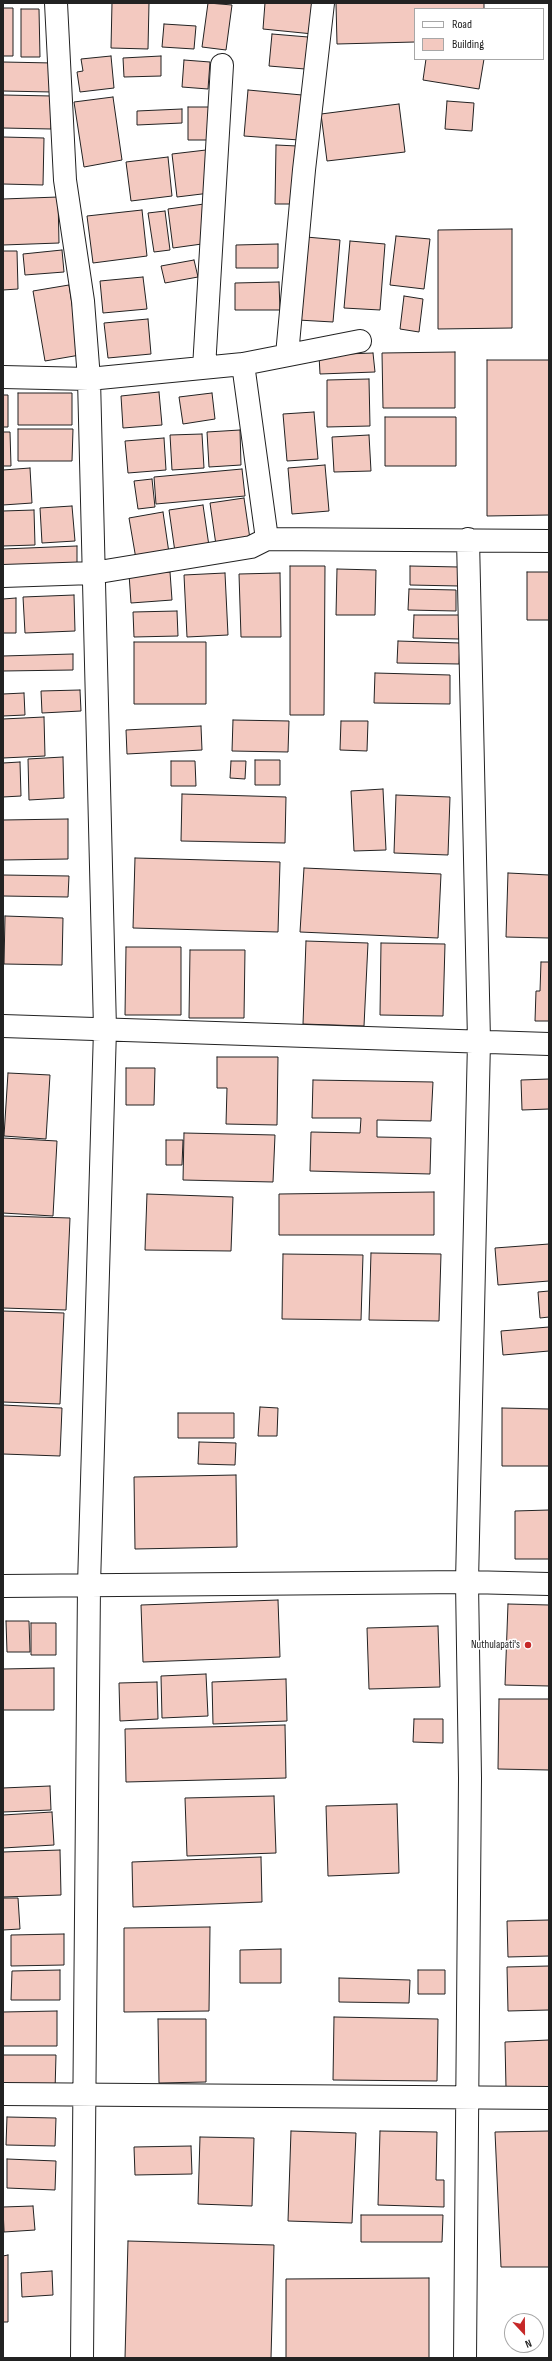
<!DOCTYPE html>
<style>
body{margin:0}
#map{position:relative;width:552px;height:2361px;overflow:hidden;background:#fff;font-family:"Sofia Sans Condensed",sans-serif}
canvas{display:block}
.frame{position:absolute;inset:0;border:4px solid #222;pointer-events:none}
.legend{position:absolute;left:414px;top:8px;width:130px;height:52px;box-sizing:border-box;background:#fff;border:1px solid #a7a7a7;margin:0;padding:5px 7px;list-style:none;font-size:12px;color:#222}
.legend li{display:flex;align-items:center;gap:8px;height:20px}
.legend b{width:20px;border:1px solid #a7a7a7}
.north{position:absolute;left:504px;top:2313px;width:40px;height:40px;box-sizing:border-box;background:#fff;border:1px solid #a7a7a7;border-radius:50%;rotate:158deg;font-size:11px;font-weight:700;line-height:16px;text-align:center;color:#222}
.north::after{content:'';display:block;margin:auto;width:14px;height:18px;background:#c62828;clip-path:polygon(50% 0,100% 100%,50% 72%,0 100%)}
</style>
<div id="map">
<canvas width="552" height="2361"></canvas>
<div class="frame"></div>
<ul class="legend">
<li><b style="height:5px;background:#fff"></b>Road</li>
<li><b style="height:11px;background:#f3c9c0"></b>Building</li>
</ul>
<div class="north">N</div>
</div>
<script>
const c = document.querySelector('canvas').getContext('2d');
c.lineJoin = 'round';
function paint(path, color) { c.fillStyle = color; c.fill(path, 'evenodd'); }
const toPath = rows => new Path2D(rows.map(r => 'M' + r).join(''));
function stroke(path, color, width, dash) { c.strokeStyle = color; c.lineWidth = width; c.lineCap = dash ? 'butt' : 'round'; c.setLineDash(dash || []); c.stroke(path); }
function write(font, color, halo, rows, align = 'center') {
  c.font = font + ' "Sofia Sans Condensed",sans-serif'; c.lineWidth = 3; c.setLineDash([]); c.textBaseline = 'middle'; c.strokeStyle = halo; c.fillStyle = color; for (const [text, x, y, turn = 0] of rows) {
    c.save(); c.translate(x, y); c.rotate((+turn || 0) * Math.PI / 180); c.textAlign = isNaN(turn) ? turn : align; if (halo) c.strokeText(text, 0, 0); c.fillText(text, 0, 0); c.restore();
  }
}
const building = toPath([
 [112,3,149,3,148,49,111,48,112,3],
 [208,3,232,5,226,50,202,47,208,3],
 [265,3,316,3,313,34,263,29,265,3],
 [336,3,484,3,484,9,415,9,415,42,337,44,336,3],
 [3,8,13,8,13,56,3,56,3,8],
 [21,9,39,9,40,57,21,57,21,9],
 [164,24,196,26,194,49,162,47,164,24],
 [272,34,308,37,305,69,269,66,272,34],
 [111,56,114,88,80,92,77,72,83,71,81,59,111,56],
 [161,56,161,76,124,77,123,58,161,56],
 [426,59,484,59,479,89,423,80,426,59],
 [184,60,210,62,208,89,182,87,184,60],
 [3,62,53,63,52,92,3,91,3,62],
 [248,90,302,95,299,140,244,136,248,90],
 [3,95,52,96,51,129,3,128,3,95],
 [113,97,122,160,84,167,74,102,113,97],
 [447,101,474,103,472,131,445,129,447,101],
 [399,104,405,152,327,161,321,114,399,104],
 [188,107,209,107,210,140,188,140,188,107],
 [182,109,182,123,137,125,137,111,182,109],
 [3,137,44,138,43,185,3,184,3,137],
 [276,145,297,146,296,204,275,204,276,145],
 [206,150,210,193,177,197,172,154,206,150],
 [168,157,172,196,131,201,126,162,168,157],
 [58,197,59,243,3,245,3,199,58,197],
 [204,204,209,243,173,248,168,209,204,204],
 [142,210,147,256,93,263,87,216,142,210],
 [165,211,170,250,154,252,148,213,165,211],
 [512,229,512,328,438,329,438,230,512,229],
 [396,236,430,239,424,289,390,285,396,236],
 [306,237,340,240,333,322,298,320,306,237],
 [350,241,385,244,380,310,344,308,350,241],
 [278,244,278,268,236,268,236,245,278,244],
 [62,250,64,272,25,275,23,254,62,250],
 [3,251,17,251,18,289,3,290,3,251],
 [194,260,198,277,165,283,161,266,194,260],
 [143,277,147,309,103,313,100,281,143,277],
 [279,282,280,310,235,310,235,283,279,282],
 [69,285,80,355,45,361,33,291,69,285],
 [404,296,423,299,419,332,400,329,404,296],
 [148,319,151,354,108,358,104,323,148,319],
 [455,352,455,408,383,408,382,353,455,352],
 [373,353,375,372,320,374,319,355,373,353],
 [487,360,549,360,549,515,487,516,487,360],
 [369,379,370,426,327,427,327,380,369,379],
 [159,392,162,425,123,428,121,396,159,392],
 [18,393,72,393,72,425,18,425,18,393],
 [212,393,215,419,183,424,179,397,212,393],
 [3,395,8,395,8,427,3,427,3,395],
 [314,412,318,459,287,461,283,414,314,412],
 [385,417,456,417,456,466,385,466,385,417],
 [18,429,73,429,72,461,18,461,18,429],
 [240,430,241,465,209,467,207,432,240,430],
 [3,432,10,432,11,466,3,466,3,432],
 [202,434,204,468,172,470,170,435,202,434],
 [369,435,371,471,334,472,332,437,369,435],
 [164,438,166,470,128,473,125,441,164,438],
 [325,465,329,511,292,514,288,468,325,465],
 [30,468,32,503,3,505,3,470,30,468],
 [242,469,245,496,156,504,154,477,242,469],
 [152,479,155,507,138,509,134,481,152,479],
 [244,498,250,539,216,545,210,503,244,498],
 [203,505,209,546,175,552,169,510,203,505],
 [72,506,75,541,42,543,40,508,72,506],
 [34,510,35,545,3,546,3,511,34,510],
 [163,512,169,553,136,559,129,518,163,512],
 [77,546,77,569,3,572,3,549,77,546],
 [290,566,325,566,324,715,290,715,290,566],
 [410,566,459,567,459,586,410,585,410,566],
 [337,569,376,570,375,615,336,615,337,569],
 [170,572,172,600,131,603,129,574,170,572],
 [527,572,549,572,549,620,527,620,527,572],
 [225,573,228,635,187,637,184,575,225,573],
 [280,573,281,637,241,637,239,574,280,573],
 [409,589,456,590,456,611,408,610,409,589],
 [74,595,75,631,25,633,23,597,74,595],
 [16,598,16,633,3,633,3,599,16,598],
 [177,611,178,636,134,637,133,612,177,611],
 [414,615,460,615,459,639,413,638,414,615],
 [398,641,460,643,459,664,397,663,398,641],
 [134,642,206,642,206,704,134,704,134,642],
 [73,654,73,670,3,671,3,656,73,654],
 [375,673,450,675,450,704,374,703,375,673],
 [80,690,81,711,42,713,41,691,80,690],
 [24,693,25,715,3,716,3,694,24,693],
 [44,717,45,756,3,758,3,719,44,717],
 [233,720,289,721,288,752,232,751,233,720],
 [341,721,368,721,367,751,340,750,341,721],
 [201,726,202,750,127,754,126,730,201,726],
 [63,757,64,798,29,800,28,759,63,757],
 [255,760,280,760,280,785,255,785,255,760],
 [171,761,195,761,196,786,171,786,171,761],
 [231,761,246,761,245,779,230,778,231,761],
 [20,762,21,796,3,797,3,763,20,762],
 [383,789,386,850,354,851,351,791,383,789],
 [182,794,286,797,285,843,181,841,182,794],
 [396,795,450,797,448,855,394,853,396,795],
 [68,819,68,859,3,860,3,820,68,819],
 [135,858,280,862,278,932,133,928,135,858],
 [304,868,441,874,438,938,300,932,304,868],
 [508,873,549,875,549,938,506,937,508,873],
 [3,875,69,876,68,897,3,896,3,875],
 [5,916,63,918,62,965,4,964,5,916],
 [306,941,368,943,364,1026,303,1024,306,941],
 [381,943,445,944,443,1016,380,1015,381,943],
 [126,947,181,947,181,1015,125,1015,126,947],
 [190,950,245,950,244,1018,189,1018,190,950],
 [541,962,549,962,549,1021,535,1021,536,991,540,991,541,962],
 [217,1057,278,1057,277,1125,226,1124,227,1088,217,1088,217,1057],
 [126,1068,155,1068,154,1105,126,1105,126,1068],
 [8,1073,50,1075,46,1139,4,1136,8,1073],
 [549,1079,549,1109,522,1110,521,1080,549,1079],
 [313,1080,433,1082,431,1121,377,1120,377,1137,431,1138,430,1174,310,1171,311,1132,360,1133,361,1118,312,1118,313,1080],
 [184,1133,275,1135,273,1182,183,1180,184,1133],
 [3,1138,57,1141,53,1216,3,1213,3,1138],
 [166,1140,183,1140,182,1165,166,1165,166,1140],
 [434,1192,434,1235,279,1235,279,1194,434,1192],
 [147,1194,233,1197,231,1251,145,1250,147,1194],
 [3,1216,70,1218,66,1310,3,1308,3,1216],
 [549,1244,549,1281,498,1285,495,1248,549,1244],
 [371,1253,441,1254,439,1321,369,1320,371,1253],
 [283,1254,363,1255,361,1320,282,1319,283,1254],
 [549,1291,549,1317,540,1318,538,1292,549,1291],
 [3,1311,64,1313,60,1404,3,1402,3,1311],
 [549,1327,549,1351,503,1355,501,1331,549,1327],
 [3,1405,62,1408,60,1456,3,1454,3,1405],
 [260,1407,278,1408,277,1436,258,1436,260,1407],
 [502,1408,549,1409,549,1466,502,1466,502,1408],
 [178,1413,234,1413,234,1438,178,1438,178,1413],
 [199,1442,236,1443,235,1465,198,1464,199,1442],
 [236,1475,237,1547,135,1549,134,1477,236,1475],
 [549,1510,549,1559,515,1559,515,1511,549,1510],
 [278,1600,280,1657,143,1662,141,1605,278,1600],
 [508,1604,549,1605,549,1686,505,1685,508,1604],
 [6,1621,29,1621,30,1652,7,1652,6,1621],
 [31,1623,56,1623,56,1655,31,1655,31,1623],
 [438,1626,440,1687,369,1689,367,1628,438,1626],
 [54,1668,54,1710,3,1710,3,1669,54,1668],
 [206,1674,208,1716,162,1718,161,1676,206,1674],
 [286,1679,287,1721,213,1724,212,1682,286,1679],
 [157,1682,158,1719,120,1721,119,1683,157,1682],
 [499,1699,549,1699,549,1770,498,1769,499,1699],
 [414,1719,443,1719,443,1743,413,1742,414,1719],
 [285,1725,286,1778,126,1782,125,1729,285,1725],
 [50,1786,51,1810,3,1812,3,1788,50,1786],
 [274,1796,276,1853,187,1856,185,1798,274,1796],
 [397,1804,399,1873,328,1876,326,1806,397,1804],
 [52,1812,54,1845,3,1848,3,1815,52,1812],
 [60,1850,61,1895,3,1897,3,1852,60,1850],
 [261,1857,262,1902,133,1907,132,1862,261,1857],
 [3,1898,18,1898,20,1929,3,1930,3,1898],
 [549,1920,549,1956,508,1957,507,1921,549,1920],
 [210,1927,209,2011,124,2012,124,1928,210,1927],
 [64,1934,64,1965,11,1966,11,1935,64,1934],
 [281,1949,281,1983,240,1983,240,1950,281,1949],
 [549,1966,549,2010,508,2011,507,1967,549,1966],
 [60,1970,60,2000,11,2000,12,1971,60,1970],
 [418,1970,445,1970,445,1994,418,1994,418,1970],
 [339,1978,410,1980,409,2003,339,2002,339,1978],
 [57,2011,57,2046,3,2046,3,2012,57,2011],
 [334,2017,438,2019,437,2081,333,2080,334,2017],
 [158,2019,206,2019,206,2082,159,2083,158,2019],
 [549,2040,549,2087,506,2088,505,2042,549,2040],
 [3,2055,56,2055,55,2091,3,2091,3,2055],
 [7,2117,56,2118,55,2146,6,2145,7,2117],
 [291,2131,356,2133,352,2223,288,2221,291,2131],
 [380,2131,437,2132,436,2180,444,2180,444,2207,378,2205,380,2131],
 [549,2131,549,2267,501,2267,495,2132,549,2131],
 [200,2137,254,2138,252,2206,198,2204,200,2137],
 [191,2146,192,2174,135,2175,134,2147,191,2146],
 [7,2159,56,2161,55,2190,7,2188,7,2159],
 [33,2206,35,2230,4,2232,3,2207,33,2206],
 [361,2215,443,2215,442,2242,361,2242,361,2215],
 [128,2241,274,2245,271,2358,125,2358,128,2241],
 [8,2255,8,2322,3,2322,3,2256,8,2255],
 [52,2271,53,2295,22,2297,21,2273,52,2271],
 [429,2278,429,2358,286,2358,286,2279,429,2278]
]);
paint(building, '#f3c9c0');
stroke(building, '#222', 1);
const street = toPath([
 [56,3,65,180,83,301,89,379,105,1029,89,1585,82,2358],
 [287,355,304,170,323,3],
 [243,364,267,539],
 [204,368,222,65],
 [3,377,89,379,243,364,360,341],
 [3,576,93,573,251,547,267,539,549,541],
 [3,1026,549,1044],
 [3,1586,467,1582,549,1584],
 [3,2094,549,2098],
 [465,2358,470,1778,467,1582,479,1041,468,539]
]);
stroke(street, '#222', 24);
stroke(street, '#fff', 22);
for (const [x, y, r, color] of [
 [528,1645,4,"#c62828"]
]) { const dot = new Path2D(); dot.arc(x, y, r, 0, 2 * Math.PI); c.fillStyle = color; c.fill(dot); stroke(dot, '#fff', 1.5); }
write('11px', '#222', '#fff', [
 ["Nuthulapati's",520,1645]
], 'right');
</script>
